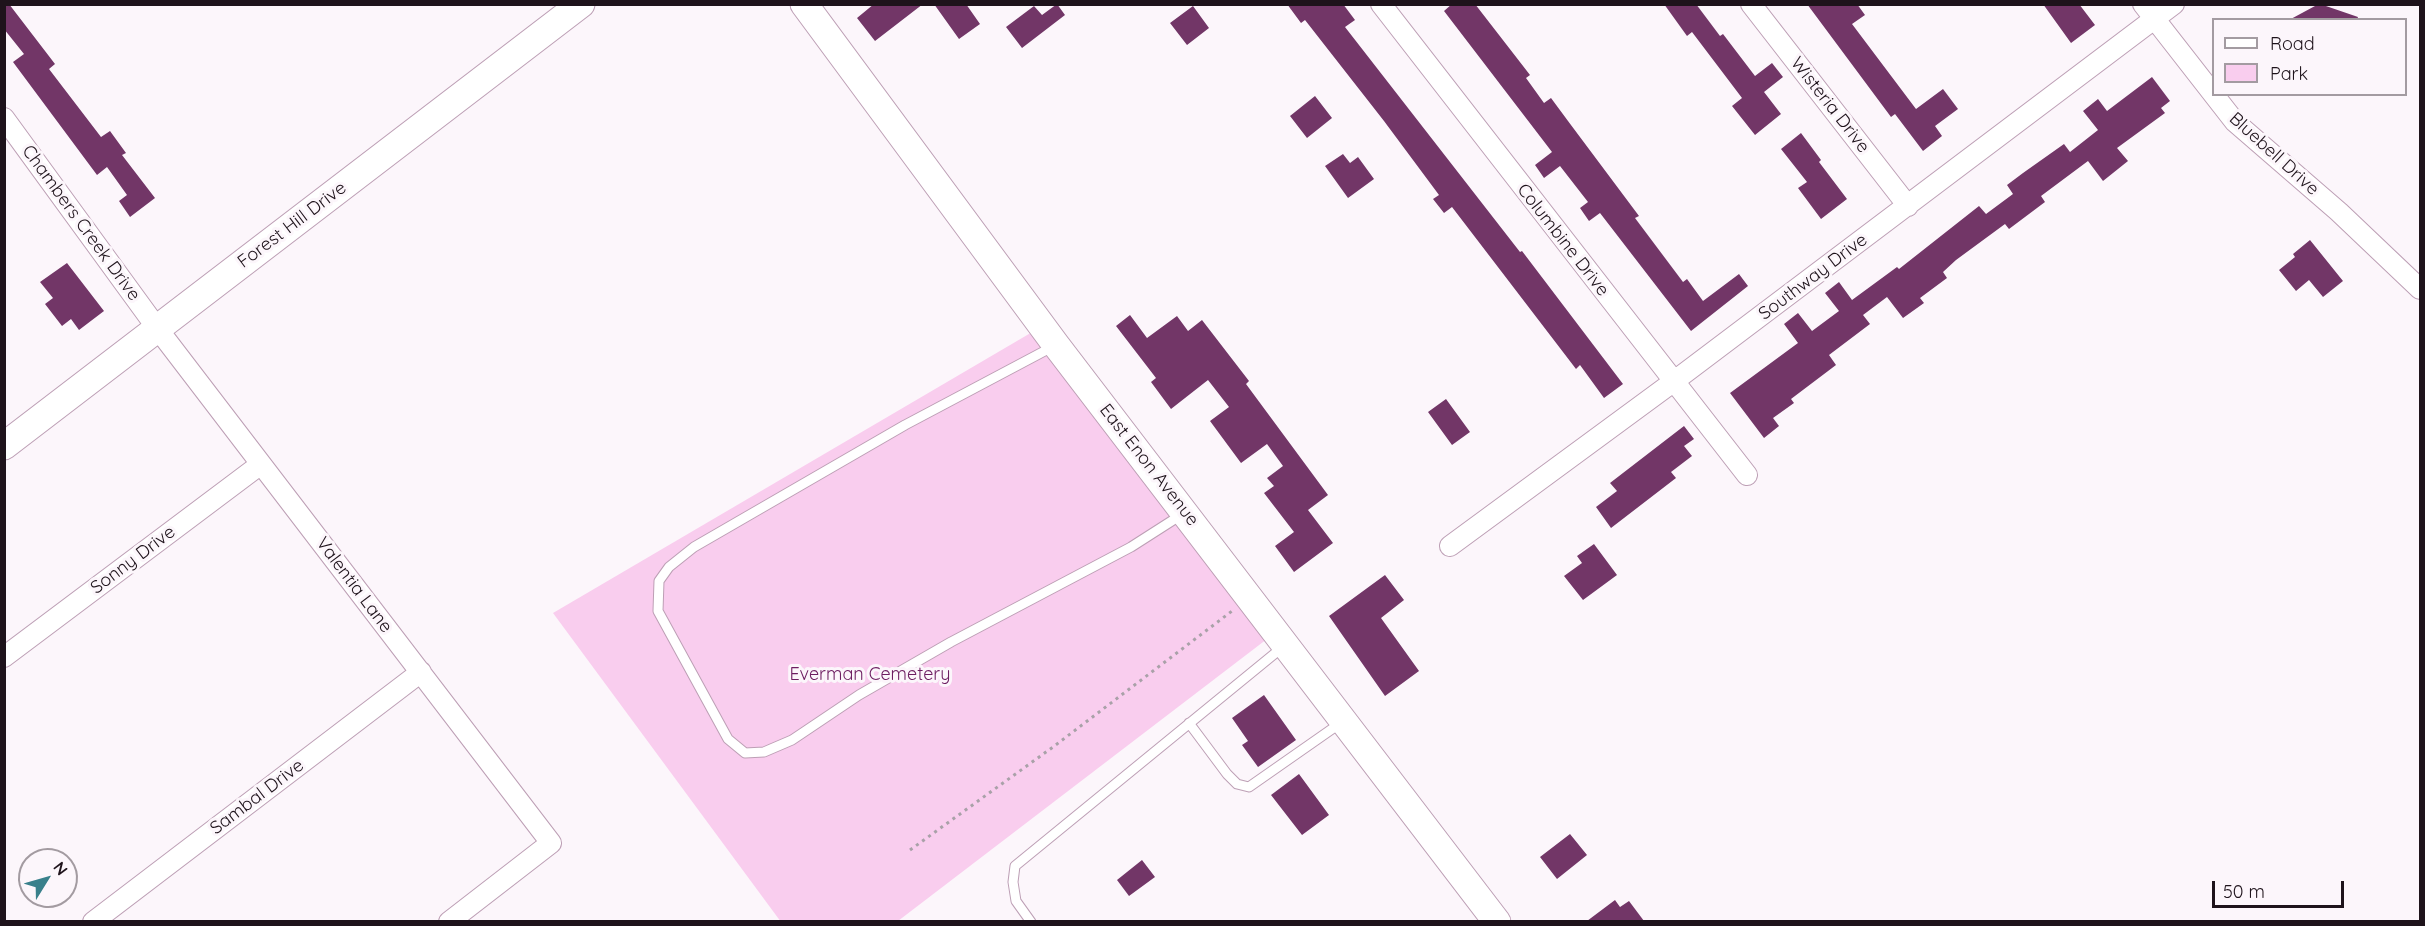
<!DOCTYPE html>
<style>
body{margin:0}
#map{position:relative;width:2425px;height:926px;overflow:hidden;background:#fcf6fb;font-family:Quicksand,sans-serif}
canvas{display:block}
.frame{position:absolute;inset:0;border:6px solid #1e131b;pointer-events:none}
.legend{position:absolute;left:2212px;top:18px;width:195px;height:78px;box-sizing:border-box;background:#fcf6fb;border:2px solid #a39ba1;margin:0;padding:8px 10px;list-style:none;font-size:18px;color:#1e131b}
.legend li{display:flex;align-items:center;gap:12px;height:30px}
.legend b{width:30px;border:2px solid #a39ba1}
.north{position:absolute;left:18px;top:848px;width:60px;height:60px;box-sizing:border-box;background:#fcf6fb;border:2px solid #a39ba1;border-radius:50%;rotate:53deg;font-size:16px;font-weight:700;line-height:24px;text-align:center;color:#1e131b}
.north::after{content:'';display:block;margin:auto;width:21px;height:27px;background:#39808b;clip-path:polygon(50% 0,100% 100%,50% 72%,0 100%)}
.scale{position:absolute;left:2212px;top:881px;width:132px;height:27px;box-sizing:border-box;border:3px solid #1e131b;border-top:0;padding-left:8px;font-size:18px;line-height:21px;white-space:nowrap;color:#1e131b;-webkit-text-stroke:4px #fcf6fb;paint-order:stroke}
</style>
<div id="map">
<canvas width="2425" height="926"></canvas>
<div class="frame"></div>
<ul class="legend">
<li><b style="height:8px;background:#fff"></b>Road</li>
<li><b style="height:16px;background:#f9cdee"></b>Park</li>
</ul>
<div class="north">N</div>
<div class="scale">50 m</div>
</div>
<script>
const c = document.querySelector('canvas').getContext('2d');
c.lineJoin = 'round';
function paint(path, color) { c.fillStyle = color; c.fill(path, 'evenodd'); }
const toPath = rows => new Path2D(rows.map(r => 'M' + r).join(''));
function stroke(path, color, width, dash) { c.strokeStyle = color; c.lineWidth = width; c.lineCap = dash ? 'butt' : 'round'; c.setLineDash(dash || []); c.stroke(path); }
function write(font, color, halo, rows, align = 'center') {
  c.font = font + ' Quicksand,sans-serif'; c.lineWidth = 6; c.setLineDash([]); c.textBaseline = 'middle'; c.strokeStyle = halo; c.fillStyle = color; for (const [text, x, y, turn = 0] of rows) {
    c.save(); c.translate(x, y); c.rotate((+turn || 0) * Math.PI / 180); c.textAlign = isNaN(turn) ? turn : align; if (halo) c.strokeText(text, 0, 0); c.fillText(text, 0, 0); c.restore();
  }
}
paint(toPath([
 [1034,331,1267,639,898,921,781,922,553,613]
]), '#f9cdee');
paint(toPath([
 [4,4,9,4,55,64,49,69,101,137,110,131,126,153,122,155,155,198,130,217,119,201,127,195,107,167,97,175,13,62,24,54,4,29],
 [874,4,923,4,875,41,857,18],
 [934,4,966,4,980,24,959,39],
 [1057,4,1065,15,1022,48,1006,27,1034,6,1042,15],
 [1287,4,1343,4,1355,20,1345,27,1520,252,1522,251,1623,384,1604,398,1580,365,1576,369,1452,207,1444,213,1433,199,1439,195,1384,121,1305,20,1301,23],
 [1452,4,1475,4,1530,75,1526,78,1544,103,1551,98,1568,121,1639,216,1635,218,1683,282,1687,279,1703,301,1739,274,1748,286,1691,331,1600,213,1589,221,1580,208,1588,202,1560,166,1544,178,1535,165,1552,152,1444,11],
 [1664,4,1696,4,1720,36,1723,34,1755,76,1772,63,1783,77,1764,92,1781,114,1755,135,1732,106,1742,98,1692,32,1687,36],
 [1807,4,1857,4,1865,15,1852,24,1916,109,1943,89,1958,109,1935,126,1942,136,1923,151,1895,114,1891,117],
 [2043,4,2079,4,2095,25,2071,43],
 [2323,5,2358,17,2357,20,2289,20,2315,6],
 [1193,6,1209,28,1187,45,1170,23],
 [2152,77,2170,101,2161,108,2165,113,2117,148,2128,161,2103,181,2088,161,2041,196,2045,202,2009,229,2005,224,1956,260,1943,272,1947,278,1920,298,1924,303,1903,318,1887,297,1863,315,1870,324,1829,355,1836,365,1791,399,1794,403,1773,418,1779,426,1764,438,1730,393,1798,343,1784,324,1798,313,1812,331,1839,311,1825,293,1839,282,1852,300,1897,267,1899,269,1979,206,1986,214,2013,194,2007,185,2023,173,2064,144,2070,152,2098,130,2083,111,2098,99,2107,111],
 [1315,96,1332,118,1307,138,1290,116],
 [1801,133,1821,160,1819,162,1847,199,1821,219,1798,188,1807,182,1781,149],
 [1343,154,1350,163,1358,157,1374,179,1348,198,1325,166],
 [2310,240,2343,281,2323,297,2309,280,2296,291,2279,270,2295,257,2293,254],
 [67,263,104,311,79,330,71,319,62,326,45,304,53,298,40,282],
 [1130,315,1147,338,1177,316,1188,331,1202,320,1249,381,1246,384,1328,495,1308,510,1333,543,1294,572,1275,546,1294,532,1264,493,1274,486,1267,478,1283,466,1267,444,1241,463,1210,421,1229,407,1208,380,1171,409,1151,382,1156,378,1116,326],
 [1446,399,1470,432,1452,445,1428,412],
 [1684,426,1694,439,1684,446,1692,456,1671,472,1676,478,1611,528,1596,507,1617,491,1610,483],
 [1594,544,1617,575,1583,600,1564,576,1582,563,1577,556],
 [1385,575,1404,600,1381,618,1419,671,1385,696,1329,616],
 [1264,695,1296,740,1258,767,1242,745,1248,741,1232,718],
 [1299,774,1329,815,1302,835,1271,795],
 [1570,834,1587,855,1557,879,1540,857],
 [1142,860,1155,877,1129,896,1117,880],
 [1615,900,1620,907,1629,901,1644,921,1587,921]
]), '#723667');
const lane = toPath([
 [1054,346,905,425,694,547,669,567,659,581,658,611,728,739,745,753,764,752,792,740,859,695,951,642,1131,547,1181,515],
 [1189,723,1227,774,1237,784,1249,787,1342,722],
 [1031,922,1016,901,1013,882,1015,866,1284,646]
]);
const street = toPath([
 [1381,4,1747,475],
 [1751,4,1908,206],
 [2143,4,2235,122,2339,212,2420,289],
 [4,118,157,328,551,843,449,922],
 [1450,546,1673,382,2174,4],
 [4,657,261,464],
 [93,922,421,672]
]);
const secondary = toPath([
 [804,4,1056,345,1497,922],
 [4,446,581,4]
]);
stroke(lane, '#bd9fb5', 11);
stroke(street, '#bd9fb5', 22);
stroke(secondary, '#bd9fb5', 29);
stroke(toPath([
 [910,850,1053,747,1232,611]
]), '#a9a1a8', 3, [3, 4.5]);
stroke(lane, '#fff', 9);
stroke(street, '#fff', 20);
stroke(secondary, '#fff', 27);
write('18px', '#1e131b', '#fcf6fb', [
 ["Wisteria Drive",1830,105,52],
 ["Bluebell Drive",2274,154,42],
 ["Chambers Creek Drive",81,223,54],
 ["Forest Hill Drive",292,225,-37],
 ["Columbine Drive",1563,240,52],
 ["Southway Drive",1813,277,-37],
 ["East Enon Avenue",1149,465,52],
 ["Sonny Drive",133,560,-37],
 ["Valentia Lane",354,585,53],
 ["Sambal Drive",257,797,-37]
]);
write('18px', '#6d1d61', '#fcf6fb', [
 ["Everman Cemetery",870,675]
]);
</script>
